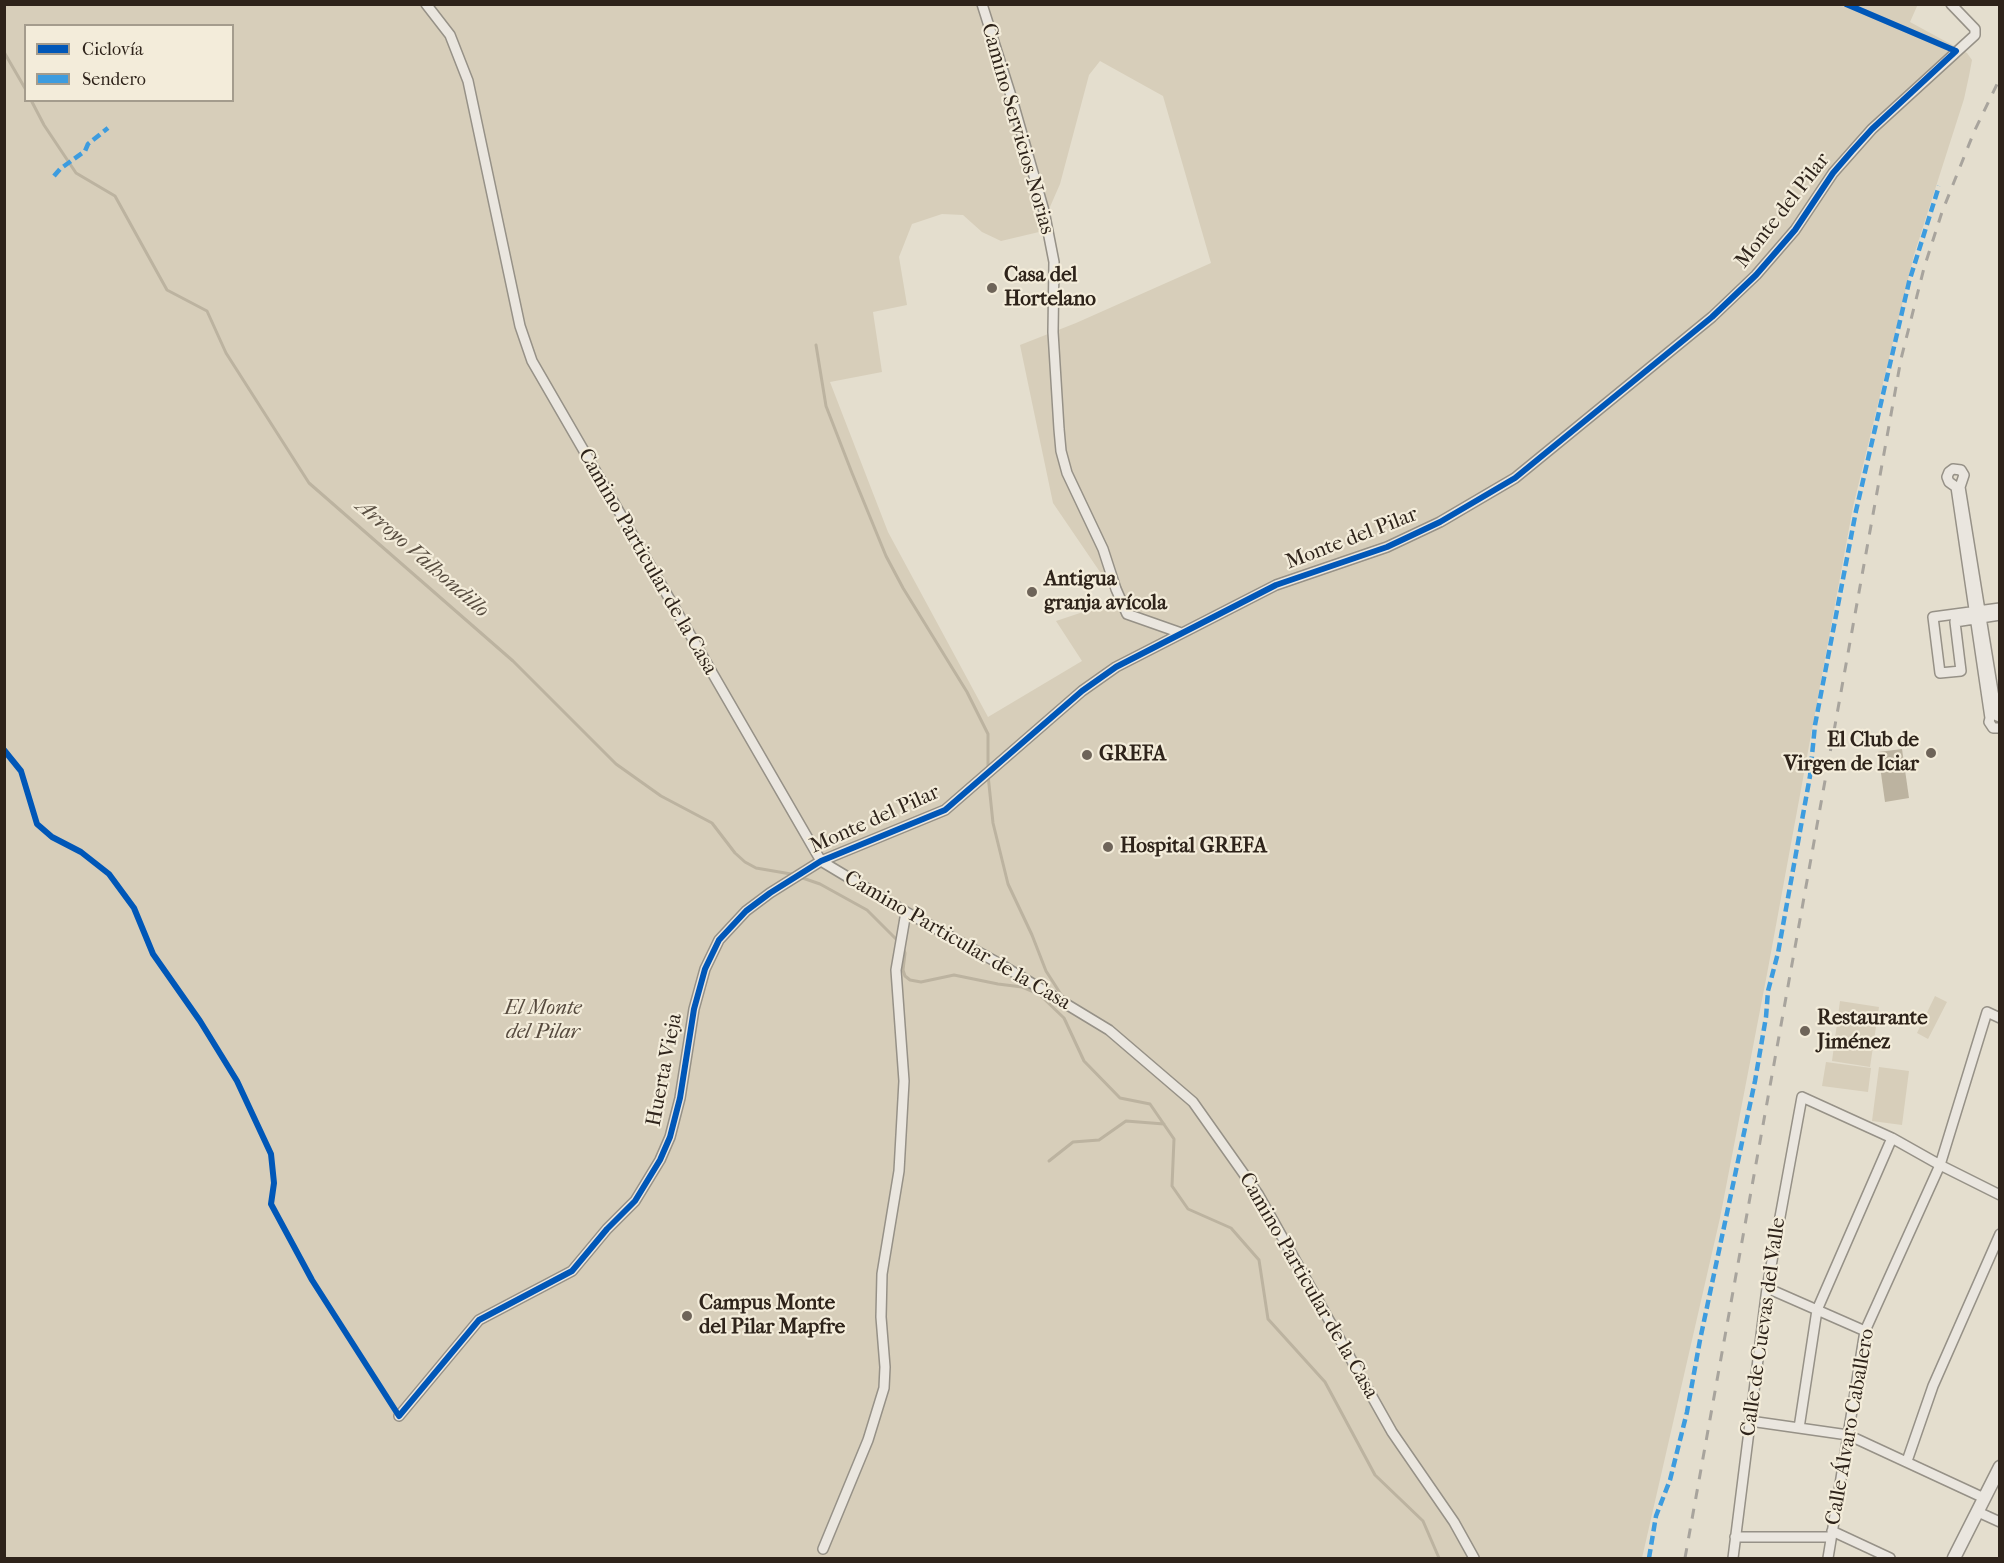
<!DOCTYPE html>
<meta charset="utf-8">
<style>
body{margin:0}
#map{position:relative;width:2004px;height:1563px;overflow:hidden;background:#e4dece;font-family:"IM FELL French Canon",serif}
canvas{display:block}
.frame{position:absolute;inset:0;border:6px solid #2e231a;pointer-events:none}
.legend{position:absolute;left:24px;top:24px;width:210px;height:78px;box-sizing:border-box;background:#f3ecda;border:2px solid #a49c8d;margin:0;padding:8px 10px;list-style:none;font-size:18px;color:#2e231a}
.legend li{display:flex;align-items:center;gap:12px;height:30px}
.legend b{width:30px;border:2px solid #a49c8d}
</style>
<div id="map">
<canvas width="2004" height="1563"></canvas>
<div class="frame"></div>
<ul class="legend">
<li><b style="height:8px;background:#0057b8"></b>Ciclovía</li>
<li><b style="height:8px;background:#3d9cdf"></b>Sendero</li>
</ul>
</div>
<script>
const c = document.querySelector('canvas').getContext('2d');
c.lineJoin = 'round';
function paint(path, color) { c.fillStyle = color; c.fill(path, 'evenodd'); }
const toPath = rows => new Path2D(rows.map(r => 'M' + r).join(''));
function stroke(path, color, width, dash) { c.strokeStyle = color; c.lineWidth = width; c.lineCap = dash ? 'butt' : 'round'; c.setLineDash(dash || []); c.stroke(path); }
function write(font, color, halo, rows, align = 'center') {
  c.font = font + ' "IM FELL French Canon",serif'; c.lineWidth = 4.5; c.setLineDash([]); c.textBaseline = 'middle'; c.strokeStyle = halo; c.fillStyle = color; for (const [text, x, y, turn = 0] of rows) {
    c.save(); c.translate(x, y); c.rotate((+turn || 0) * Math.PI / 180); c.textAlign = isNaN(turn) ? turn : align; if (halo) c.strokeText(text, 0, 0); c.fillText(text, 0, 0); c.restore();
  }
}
paint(toPath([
 [1918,4,1910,22,1967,53,1972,60,1969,76,1964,99,1914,255,1853,507,1767,974,1720,1218,1642,1558,5,1558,5,5],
 [26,26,232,26,232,100,26,100],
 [1100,61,1163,96,1211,263,1076,323,1020,345,1053,503,1115,594,1121,607,1086,611,1056,621,1082,661,988,717,888,532,830,382,882,372,873,312,907,305,899,257,912,224,942,214,963,215,982,232,1001,241,1039,232,1060,184,1089,75],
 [1935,996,1947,1002,1928,1039,1917,1033],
 [1840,1001,1879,1007,1870,1067,1832,1061],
 [1826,1062,1871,1068,1868,1092,1822,1086],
 [1879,1067,1909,1071,1902,1125,1872,1121]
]), '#d7ceba');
paint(toPath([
 [1902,749,1909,798,1885,802,1878,752]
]), '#bcb3a0');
stroke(toPath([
 [4,52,26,90],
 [31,100,44,125,76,173,115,196,167,290,207,311,226,353,309,483,513,661,616,764,661,796,712,823,735,853,745,862,756,868,791,874,820,884,867,910,896,939],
 [816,345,826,406,852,473,886,556,903,588,967,692,988,734,988,768],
 [988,775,993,823,1008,884,1032,935,1046,971,1062,996],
 [903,948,905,953,903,970,905,976,910,980,921,982,954,975,998,984,1022,987,1039,994,1064,1018,1084,1061,1120,1098,1150,1104,1174,1139,1172,1186,1188,1209,1231,1228,1259,1260,1268,1319,1325,1382,1375,1475,1423,1521,1439,1558],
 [1049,1161,1073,1142,1099,1140,1126,1121,1164,1124]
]), '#bcb3a0', 3);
const minor = toPath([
 [426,4,450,35,468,81,520,326,532,361,821,861,906,912,1000,964,1109,1030,1193,1102,1258,1194,1392,1432,1454,1522,1474,1558],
 [982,4,1012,99,1044,211,1054,262,1053,332,1059,429,1061,451,1067,473,1103,549,1116,589,1127,614,1181,633],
 [2000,608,1933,617,1940,673,1961,671,1955,622,2000,615],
 [2000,717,1997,716,1960,487,1964,475,1961,470,1953,469,1949,472,1947,477,1949,482,1956,487,1990,718,1989,722,1993,728,2000,728],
 [1767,1288,1865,1331],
 [399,1416,479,1320,572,1271,607,1229,635,1201,660,1160,670,1137,680,1098,694,1009,705,969,719,940,746,911,770,893,821,861,945,810,1082,691,1116,667,1276,585,1387,547,1440,522,1515,478,1712,317,1756,275,1795,230,1833,173,1872,129,1975,35,1975,29,1951,4],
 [1750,1421,1848,1435,1984,1498],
 [1799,1428,1817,1310,1892,1138],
 [1907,1461,1933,1386,2000,1234],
 [1978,1512,2000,1522],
 [1832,1531,1890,1558],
 [1735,1537,1831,1537],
 [823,1549,868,1440,884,1388,885,1367,881,1317,882,1274,899,1171,904,1081,896,970,906,912],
 [1733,1558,1767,1288,1802,1097,1892,1138,1940,1165,2000,1195],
 [1828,1558,1865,1331,1940,1165,1987,1012,2000,1018]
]);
const tertiary = toPath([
 [1954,1558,2000,1467]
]);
stroke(minor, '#969187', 12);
stroke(tertiary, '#969187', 15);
stroke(minor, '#eae6df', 9);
stroke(tertiary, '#eae6df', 12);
stroke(toPath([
 [1685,1558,1901,359,1924,268,1942,212,1974,132,2000,78]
]), '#a8a49d', 3, [10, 10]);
stroke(toPath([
 [54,176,60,169,85,151,88,144,108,128],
 [1649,1558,1656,1516,1670,1480,1687,1412,1700,1340,1755,1081,1766,1017,1768,991,1778,953,1810,776,1815,725,1856,511,1909,282,1939,186]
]), '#3d9cdf', 4.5, [9, 4.5]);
stroke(toPath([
 [4,750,21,771,37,824,52,837,81,852,109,874,134,908,153,954,200,1021,237,1081,271,1154,274,1183,271,1204,312,1280,399,1416,479,1320,572,1271,607,1229,635,1201,660,1160,670,1137,680,1098,694,1009,705,969,719,940,746,911,770,893,821,861,945,810,1082,691,1116,667,1276,585,1387,547,1440,522,1515,478,1712,317,1756,275,1795,230,1833,173,1852,151,1872,129,1956,51,1846,4]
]), '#0057b8', 6);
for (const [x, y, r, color] of [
 [992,288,6,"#6e6459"],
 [1032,592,6,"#6e6459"],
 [1931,753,6,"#6e6459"],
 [1087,755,6,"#6e6459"],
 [1108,847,6,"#6e6459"],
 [1805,1031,6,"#6e6459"],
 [687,1316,6,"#6e6459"]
]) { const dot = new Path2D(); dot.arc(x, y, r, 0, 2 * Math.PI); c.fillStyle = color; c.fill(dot); stroke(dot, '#f3ecda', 2); }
write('21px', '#2e231a', '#f3ecda', [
 ["Camino Servicios Norias",1017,129,74],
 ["Monte del Pilar",1783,211,-52],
 ["Monte del Pilar",1352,539,-21],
 ["Camino Particular de la Casa",647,562,60],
 ["Monte del Pilar",875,820,-24],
 ["Camino Particular de la Casa",957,941,30],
 ["Huerta Vieja",665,1070,-79],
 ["Camino Particular de la Casa",1308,1286,60],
 ["Calle de Cuevas del Valle",1764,1327,-82],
 ["Calle Álvaro Caballero",1851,1427,-80]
]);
write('bold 21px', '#2e231a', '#f3ecda', [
 ["Casa del",1004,276],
 ["Hortelano",1004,300],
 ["Antigua",1044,580],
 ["granja avícola",1044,604],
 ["El Club de",1919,741,"right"],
 ["Virgen de Iciar",1919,765,"right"],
 ["GREFA",1099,755],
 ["Hospital GREFA",1120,847],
 ["Restaurante",1817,1019],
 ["Jiménez",1817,1043],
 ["Campus Monte",699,1304],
 ["del Pilar Mapfre",699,1328]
], 'left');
write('italic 21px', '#564a3e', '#f3ecda', [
 ["El Monte",543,1009],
 ["del Pilar",543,1033]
]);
write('italic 22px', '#5a4f42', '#f3ecda', [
 ["Arroyo Valhondillo",422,559,41]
]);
</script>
